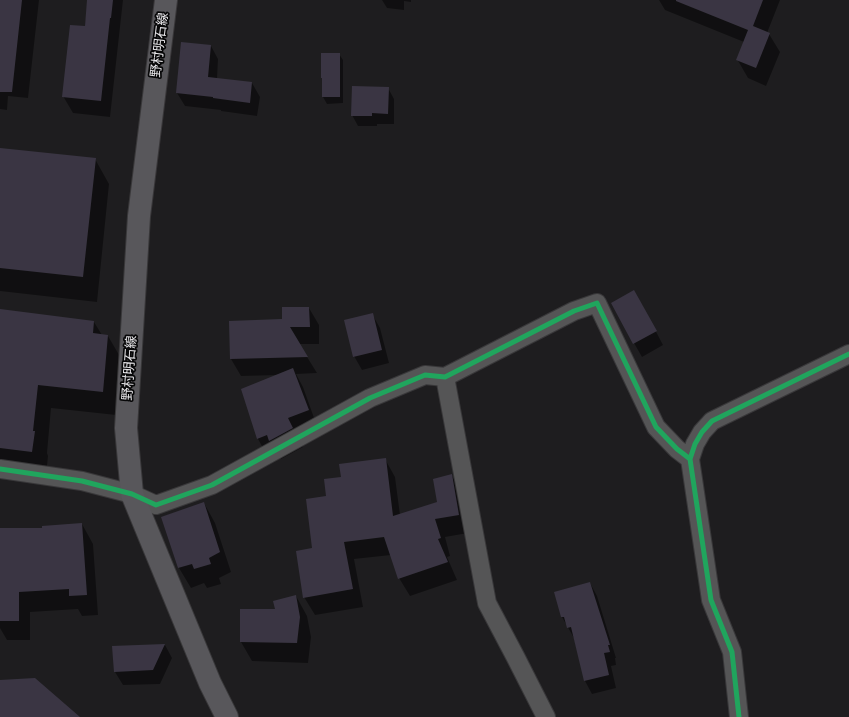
<!DOCTYPE html>
<meta charset="utf-8">
<style>
body{margin:0}
canvas{display:block;background:#1e1d1f}
</style>
<canvas width="849" height="717"></canvas>
<script>
const c = document.querySelector('canvas').getContext('2d');
c.lineJoin = 'round';
function paint(path, color) { c.fillStyle = color; c.fill(path, 'evenodd'); }
const toPath = rows => new Path2D(rows.map(r => 'M' + r).join(''));
function stroke(path, color, width, dash) { c.strokeStyle = color; c.lineWidth = width; c.lineCap = dash ? 'butt' : 'round'; c.setLineDash(dash || []); c.stroke(path); }
function write(font, color, halo, rows, align = 'center') {
  c.font = font + ' Helvetica,"Noto Sans JP",sans-serif'; c.lineWidth = 3.5; c.setLineDash([]); c.textBaseline = 'middle'; c.strokeStyle = halo; c.fillStyle = color; for (const [text, x, y, turn = 0] of rows) {
    c.save(); c.translate(x, y); c.rotate((+turn || 0) * Math.PI / 180); c.textAlign = isNaN(turn) ? turn : align; if (halo) c.strokeText(text, 0, 0); c.fillText(text, 0, 0); c.restore();
  }
}
paint(toPath([
 [0,0,39,0,28,98,8,96,7,110,0,109],
 [88,0,123,0,110,117,73,113,63,96,85,28],
 [382,0,411,0,411,2,404,1,404,10,387,8],
 [659,0,780,0,767,33,769,34,780,52,766,86,748,78,737,59,744,42,665,10],
 [211,46,218,59,217,79,252,83,260,97,257,116,221,111,221,110,185,106,177,93],
 [322,54,339,54,343,60,343,103,327,104,323,97,323,80,322,78],
 [388,88,394,99,394,124,377,124,377,126,358,126,352,115],
 [0,149,95,159,109,184,97,302,0,291],
 [642,305,663,345,642,357,634,343],
 [309,308,319,325,319,344,299,344,317,373,296,374,303,387,318,429,298,436,303,447,281,459,277,453,268,457,258,439,242,390,279,375,241,376,231,359,230,322,283,320],
 [0,310,94,322,102,335,108,336,122,360,116,415,51,408,47,453,48,456,46,476,0,470],
 [372,314,380,328,389,363,362,370,354,356],
 [385,459,395,477,400,515,438,502,452,476,462,494,468,533,445,537,450,556,447,557,457,580,410,596,399,578,391,555,354,559,363,607,315,615,304,597,313,549,327,497,342,478],
 [204,503,215,523,231,572,219,578,221,584,207,588,204,583,191,588,179,568,162,517],
 [82,524,93,544,98,615,82,616,78,609,30,612,30,640,7,640,0,628,0,529,43,529],
 [590,583,597,596,616,658,615,658,616,665,611,666,616,688,592,694,585,681,574,638,562,617],
 [296,596,307,616,311,637,308,663,252,661,241,642,277,610],
 [165,645,172,658,160,684,123,685,115,672]
]), '#0007');
paint(toPath([
 [0,0,22,0,12,92,0,92],
 [87,0,113,0,111,18,110,18,101,101,62,97,70,25,85,26],
 [676,0,763,0,753,26,770,33,756,68,736,60,748,30,676,1],
 [181,42,211,45,208,77,252,82,250,103,213,98,213,97,176,93],
 [321,53,340,53,340,97,322,97,322,78,321,78],
 [352,86,389,87,388,114,372,113,372,116,351,116],
 [0,148,96,158,83,277,0,268],
 [634,290,657,331,633,344,611,303],
 [282,307,309,307,310,327,290,327,308,357,230,359,229,321,282,319],
 [0,309,94,321,93,333,108,335,103,392,38,385,33,431,35,431,32,452,0,448],
 [373,313,382,350,353,357,344,320],
 [293,368,309,410,288,418,293,428,269,441,267,435,257,439,241,389],
 [386,458,393,516,437,502,433,479,452,474,459,515,435,519,441,538,438,539,448,562,398,579,384,537,344,542,353,589,303,598,296,551,312,548,306,499,326,496,324,479,341,477,339,464],
 [204,502,220,552,209,558,211,564,194,569,192,564,178,568,161,517],
 [82,523,87,595,69,596,69,589,19,592,19,621,0,621,0,528,42,528,42,526],
 [590,582,610,645,608,645,610,652,604,653,609,675,584,681,571,627,567,628,564,617,561,617,554,592],
 [296,595,300,617,297,643,240,642,240,609,275,609,273,601],
 [165,644,153,670,114,672,112,646],
 [35,678,80,717,0,717,0,680]
]), '#3a3543');
const minor = toPath([
 [445,377,487,603,516,658,546,717],
 [0,469,82,481,132,494,156,505,212,485,370,398,425,375,445,377,574,311,597,303,656,427,677,449,690,459],
 [739,717,732,652,711,600,690,459,695,444,702,432,712,421,849,354]
]);
const secondary = toPath([
 [166,0,139,216,126,428,132,494,210,683,227,717]
]);
stroke(minor, '#39383a', 20);
stroke(secondary, '#39383a', 24);
stroke(minor, '#555556', 18);
stroke(secondary, '#58575b', 22);
stroke(toPath([
 [0,469,82,481,132,494,156,505,212,485,370,398,425,375,445,377,574,311,597,303,656,427,677,449,690,459],
 [739,717,732,652,711,600,690,459,695,444,702,432,712,421,849,354]
]), '#20a55d', 5);
write('13px', '#eae9ec', '#070708', [
 ["野村明石線",160,45,-83],
 ["野村明石線",130,368,-86]
]);
</script>
